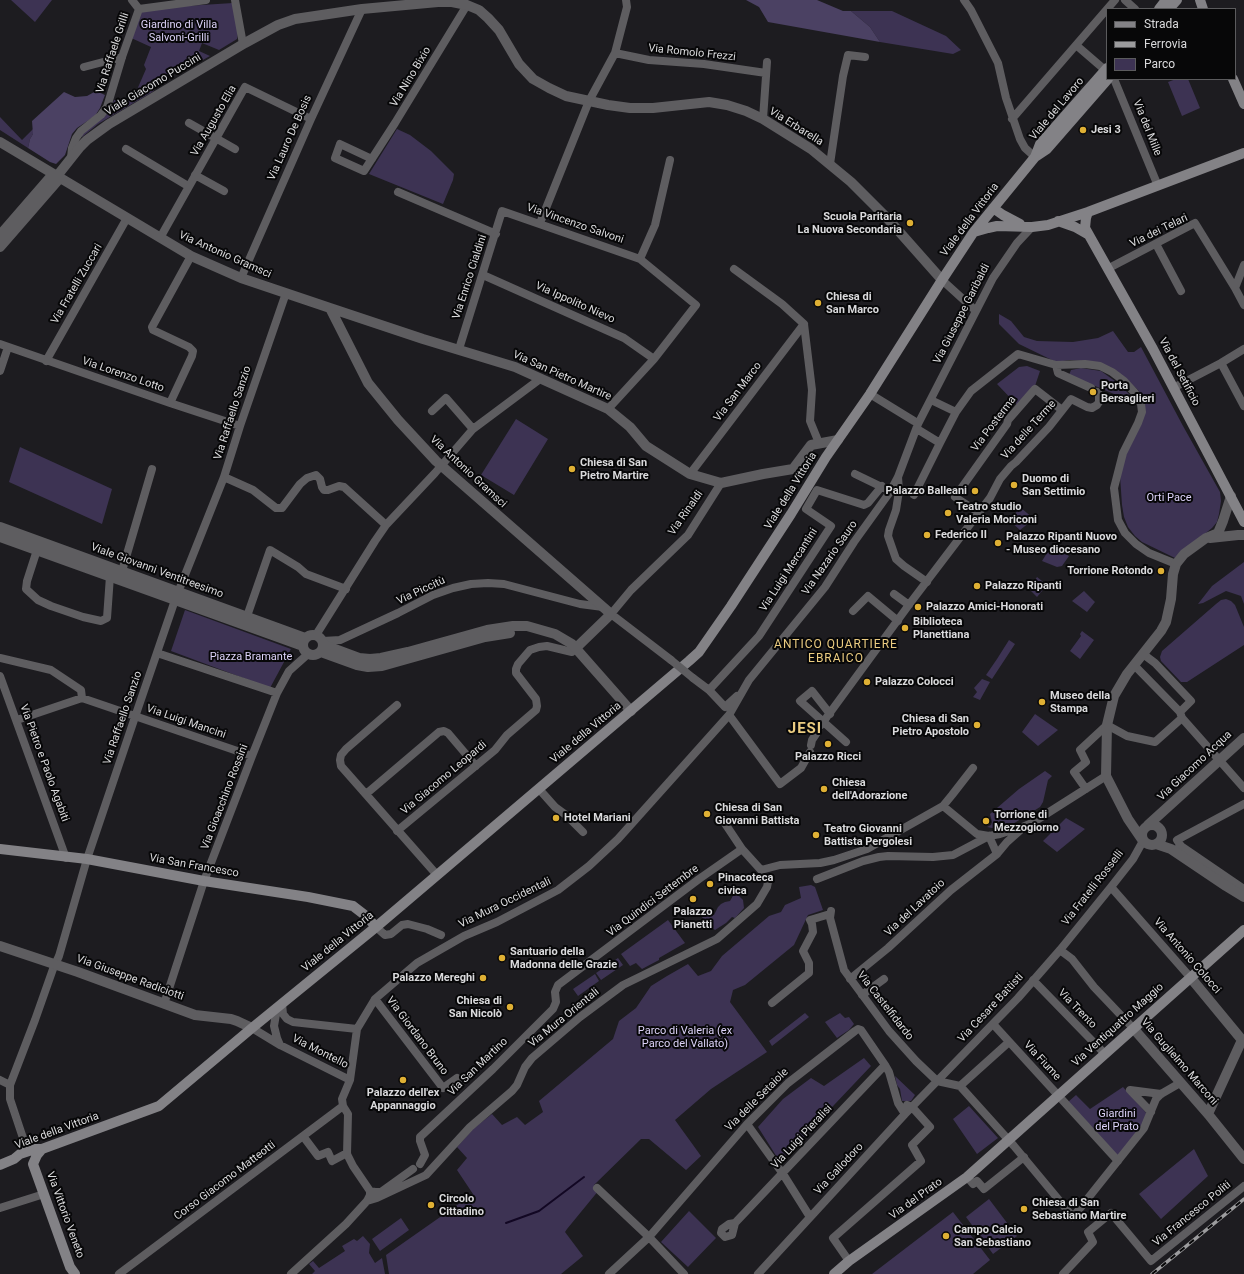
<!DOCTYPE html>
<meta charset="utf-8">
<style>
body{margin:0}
#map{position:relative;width:1244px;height:1274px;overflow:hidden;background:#1d1c20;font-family:Roboto,sans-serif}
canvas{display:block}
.legend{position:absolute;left:1106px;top:8px;width:130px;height:72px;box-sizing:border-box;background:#070708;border:1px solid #5b5b5d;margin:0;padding:5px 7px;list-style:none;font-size:12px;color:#dadadc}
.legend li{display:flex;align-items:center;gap:8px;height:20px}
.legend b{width:20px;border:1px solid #5b5b5d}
</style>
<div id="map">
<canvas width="1244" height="1274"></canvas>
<ul class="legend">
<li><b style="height:5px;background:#838286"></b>Strada</li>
<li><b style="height:5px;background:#9c9c9e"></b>Ferrovia</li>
<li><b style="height:11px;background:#3d3353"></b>Parco</li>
</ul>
</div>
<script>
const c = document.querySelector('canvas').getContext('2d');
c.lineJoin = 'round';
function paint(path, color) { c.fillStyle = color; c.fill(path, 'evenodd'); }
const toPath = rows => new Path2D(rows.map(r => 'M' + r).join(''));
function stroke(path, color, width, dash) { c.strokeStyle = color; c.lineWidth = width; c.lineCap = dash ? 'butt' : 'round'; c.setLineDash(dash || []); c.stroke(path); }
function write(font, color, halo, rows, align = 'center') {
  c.font = font + ' Roboto,sans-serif'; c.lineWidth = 4; c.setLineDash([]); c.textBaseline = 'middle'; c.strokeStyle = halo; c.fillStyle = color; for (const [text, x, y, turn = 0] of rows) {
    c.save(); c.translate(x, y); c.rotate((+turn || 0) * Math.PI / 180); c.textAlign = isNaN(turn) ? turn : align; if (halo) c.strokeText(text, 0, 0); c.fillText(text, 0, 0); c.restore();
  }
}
paint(toPath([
 [11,0,52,0,35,22],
 [233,3,238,33,237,39,219,50,202,43,199,51,210,56,201,61,197,58,153,86,154,91,98,124,82,137,81,135,108,113,112,106,114,100,133,99,146,69,144,65,151,47,129,37,139,9],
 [851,11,892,11,946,36,961,50,953,54,880,42,870,27],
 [1176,79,1188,79,1200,108,1182,116,1168,82],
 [0,117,22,140,33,129,33,134,30,139,28,148,0,130],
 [397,129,410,135,431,151,454,174,453,180,443,204,369,174],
 [999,314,1011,321,1024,337,1037,341,1073,342,1098,338,1113,331,1128,352,1134,352,1141,347,1183,426,1220,492,1221,501,1219,514,1217,522,1212,528,1175,558,1142,542,1135,536,1128,527,1124,517,1122,505,1120,476,1125,455,1145,405,1139,391,1125,378,1084,361,1070,360,1056,362,1019,344,999,324],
 [1027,366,1040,371,1035,386,1018,406,997,384,1019,367],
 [1081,368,1101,371,1119,384,1131,396,1127,397,1126,399,1069,375,1071,370],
 [516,419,548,439,514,495,481,475],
 [20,447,112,489,102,524,9,482],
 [1020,507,1034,519,1020,530,1010,521],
 [1054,547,1061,552,1062,552,1069,556,1062,566,1057,567,1042,561,1047,553],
 [1244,562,1244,604,1241,596,1226,591,1203,603,1198,604,1212,586],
 [1037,577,1047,585,1037,597,1029,589],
 [1084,591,1095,602,1087,612,1072,601],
 [1226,599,1231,601,1235,605,1244,627,1244,645,1187,682,1181,682,1161,661,1160,657,1162,651,1216,604,1221,600],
 [185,610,291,649,270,688,171,651],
 [1082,631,1094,640,1080,659,1070,651,1081,636,1080,634],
 [1009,640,1015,644,992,679,986,675,997,659],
 [982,679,990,682,980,700,973,697,977,692,974,688],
 [1035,714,1058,730,1038,746,1022,732],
 [1045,771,1052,776,1048,780,1043,802,1040,807,1008,827,992,828,987,827,991,825,992,822,990,814,1019,789],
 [1066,818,1085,829,1057,852,1043,841],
 [811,885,815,887,823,910,808,915,794,945,745,985,733,990,730,1002,767,1052,711,1089,675,1120,701,1156,686,1170,649,1139,641,1139,594,1185,599,1190,567,1229,565,1232,583,1256,561,1274,389,1274,386,1255,473,1194,457,1170,467,1158,457,1147,474,1128,492,1114,502,1125,517,1117,525,1125,543,1112,539,1101,613,1039,619,1021,636,1008,651,986,667,976,688,964,698,976,711,971,722,956,769,916,781,912,785,905,801,898,799,887],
 [735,892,743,900,744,908,735,918,732,917,726,923,715,930,710,926,701,916,714,915,718,907,721,904,725,902,730,901],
 [668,920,685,943,659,958,659,960,642,969,636,963,630,966,621,954],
 [618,958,623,965,601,980,596,973],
 [595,974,599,981,578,996,573,989],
 [805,1013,809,1017,772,1046,769,1041],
 [840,1013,845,1018,849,1017,854,1024,849,1030,837,1038,825,1022],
 [864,1058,871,1066,780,1162,758,1127,783,1099,811,1078,824,1086],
 [895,1076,915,1095,911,1101,902,1101,900,1089,897,1085],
 [1123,1087,1148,1115,1143,1127,1118,1157,1068,1102,1076,1095,1090,1109],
 [969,1106,998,1138,977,1154,953,1119],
 [1194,1149,1208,1176,1161,1219,1139,1194],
 [989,1199,1017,1236,993,1254,966,1217],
 [689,1211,716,1238,688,1267,661,1242],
 [953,1212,990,1260,973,1274,872,1274],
 [401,1218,409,1230,380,1251,372,1239],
 [363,1236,370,1244,369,1253,375,1263,382,1258,385,1274,312,1274,315,1271,309,1264,313,1261,319,1268,345,1251,342,1246,354,1239,357,1241]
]), '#3d3353');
paint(toPath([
 [746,0,817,0,843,11,851,11,870,27,880,42,768,22,759,7],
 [96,91,105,95,100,108,95,116,77,128,72,134,65,155,56,164,50,162,28,148,30,139,33,134,32,121,64,92,75,97,87,96]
]), '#4b4163');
stroke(toPath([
 [506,1223,539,1211,584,1177]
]), '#120723', 2);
stroke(toPath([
 [132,0,139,9],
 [235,0,243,44],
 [964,0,971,10,998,63,1006,98,1020,139,1025,148,1035,157],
 [1125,0,1135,9],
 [1076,45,1105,70],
 [615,53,649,60,704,64,766,73],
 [84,67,122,57],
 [1114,79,1158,186],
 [763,119,767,62],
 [1012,119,1115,0],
 [189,123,235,149],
 [126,149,188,186],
 [71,158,72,148,76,138,81,131,101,115,107,107,122,57,139,9,206,0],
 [372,159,340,144,335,158,364,171,395,123,467,5],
 [830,164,843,76,848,55,865,57],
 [195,175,224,191],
 [398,192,496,234],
 [540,223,589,101,615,53,627,7,626,0],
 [160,238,245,87,311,119],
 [1156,244,1181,291],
 [640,259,655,225,670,160],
 [1244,265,1235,288,1244,305],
 [1109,268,1195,223,1235,288],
 [734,269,782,304,804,324,812,390,810,421,819,443],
 [483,275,624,338,654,359],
 [241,278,311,119,362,9],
 [942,280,976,311],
 [0,344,170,403,240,426],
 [459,349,502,211,640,259,696,305,654,359,608,409],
 [46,361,127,218],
 [1221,363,1244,406],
 [1056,365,1058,373,1091,388],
 [0,371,8,347],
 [1173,388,1221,363,1244,349],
 [870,394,914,421],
 [931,400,956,412],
 [170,403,192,356,193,351,189,347,153,330,152,327,191,256],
 [432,411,446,398,473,429],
 [940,443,956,412,971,391,1018,354,1056,365,1085,364,1100,366,1112,372,1124,381,1135,393,1141,404,1142,412,1138,423,1123,453,1114,488,1118,520,1125,533,1136,544,1149,553,1176,564],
 [690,474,804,324],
 [855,474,886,489],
 [224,477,253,490,276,508,282,508,300,484,307,478,316,475,320,479,322,487,324,490,328,490,339,486,344,487,386,525],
 [898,477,899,491,896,510,889,530,888,536,896,559,904,566,927,582],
 [914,495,940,443,917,429],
 [978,512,955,497,1007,424,1008,420,1035,389,1062,410],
 [37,550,27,581,26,589,38,600,51,606,83,617,101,621,107,618,110,576],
 [122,571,152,469],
 [894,594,909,605],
 [853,611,868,596,898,621],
 [245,622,270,550,298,567,306,574,346,589],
 [316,635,375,541,386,525,435,473,473,429,540,379],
 [323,641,340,640,398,613,433,595,453,588,471,584,488,583,504,584,580,604,603,607],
 [157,653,277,693],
 [1143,654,1155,663,1191,701,1180,712],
 [0,658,51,670,81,690,82,698,252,756],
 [671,660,611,614,631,590,688,535,721,483],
 [1134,665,1180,712,1182,718,1244,788],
 [0,676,66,858],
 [693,678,709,690,725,707,737,696],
 [709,690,759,636,831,526,806,509,817,490,864,505,868,503,882,486],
 [397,705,346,749,341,755,340,760,341,766,437,875],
 [830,714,812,691,800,701,846,742],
 [729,715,780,784,801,768,810,752],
 [17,720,82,698],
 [821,725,911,602,990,498,1000,479,1011,466,1016,462,1049,427,1071,399,1087,407,1092,408,1097,405,1099,402,1099,394,1097,392],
 [811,745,812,740,818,731],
 [539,789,555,807,566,815,583,832],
 [1086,789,1074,772,1086,762,1080,750,1107,725,1127,736,1155,742,1182,718],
 [366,794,439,732,444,731,448,733,476,766],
 [943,806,977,834,989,836,1000,834,1025,826,1032,823,1106,776],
 [724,822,742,849,761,870,780,865,820,863,834,860,867,849,943,806,952,795,973,768],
 [397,831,495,750,507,735,536,710,537,706,536,699,516,673,516,669,518,664,530,650,539,647,547,646,572,652,577,647],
 [1181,846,1177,840,1244,804],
 [1174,851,1181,846,1244,889],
 [817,879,863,861,879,857,888,856,933,857,953,855,989,836,997,854],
 [1111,887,1190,977],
 [831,911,830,918,844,970,889,1031,916,1061,937,1081],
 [376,927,385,935,391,934,402,925,408,924,427,929,441,935],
 [1060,950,1072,959,1094,987,1133,1028],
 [850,979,888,948,951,890,997,854,1007,842,1025,826],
 [1033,980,1105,1054],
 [862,995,884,979],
 [375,999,443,1088,457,1078,460,1082],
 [772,1003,809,973,809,963,803,951,813,932,812,924,810,920,830,914],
 [164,1004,204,881,252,756,277,693,289,671,308,654],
 [282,1004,283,1014,287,1019,293,1022,357,1029],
 [277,1008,274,1026,277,1038,280,1045],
 [993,1024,1118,1161],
 [252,1028,280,1045,350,1080],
 [0,1080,10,1085],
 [937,1081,960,1086,1014,1146,1073,1217,1144,1128,1156,1099,1161,1094,1180,1083],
 [960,1086,1009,1042],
 [1151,1112,1130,1090,1161,1094],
 [747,1124,783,1174,810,1217],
 [303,1136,318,1156,328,1152,332,1161,347,1153],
 [26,1152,25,1144,10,1099,10,1085,35,1020,53,969,59,956,87,859,135,717,175,600,224,477,240,426,286,293],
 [420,1164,425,1155,420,1141,420,1137,493,1069,553,1009,556,1002,555,992,558,985,699,879,742,849],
 [967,1177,973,1184,977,1181,984,1189,1024,1157],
 [597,1188,649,1237,684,1274],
 [370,1191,375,1192,381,1192,413,1169],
 [367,1201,377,1198,426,1175,470,1127,512,1091,517,1085,525,1067,532,1058,580,1017,623,985,717,939,757,904,767,887,768,882,767,880],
 [0,1208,44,1194],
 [735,1223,885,1065],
 [735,1223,732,1235,725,1237,721,1233,722,1229,729,1224,735,1223],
 [849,1261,833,1238,921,1161,912,1145,930,1127,912,1107,907,1105],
 [119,1274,343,1106],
 [291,1274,346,1224,367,1201,370,1195,370,1191,353,1166,347,1154,348,1114,343,1106,342,1099,350,1080,357,1029,375,999,417,963,464,936,497,922,558,890,589,866,618,839,729,715,749,680,825,587,854,542,890,492,898,477,918,424,993,278,1017,243,1032,227],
 [609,1274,649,1237,747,1124,788,1083,855,1031,858,1029,861,1030,885,1065,889,1072,898,1103,905,1114],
 [758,1274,905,1114,1018,998,1060,950,1111,887,1133,859,1143,841],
 [1063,1274,1093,1242,1088,1232,1111,1213,1151,1261,1244,1186]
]), '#5e5d60', 8);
stroke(toPath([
 [0,142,191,256,241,278,330,308,368,383,398,420,436,461,611,614,577,647],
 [57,176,80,147,87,140,109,124,245,43,278,25,295,19,362,9,438,2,452,2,467,5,479,10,488,18,499,30,519,64,533,79,549,88,566,96,608,105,630,108,653,108,709,102,727,105,746,111,763,119,811,149,851,182,888,219,942,280],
 [0,235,53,174],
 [0,247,60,178],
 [330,308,423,339,515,367,608,409,630,427,646,446,690,474,721,483,763,474,793,469,811,445,838,440],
 [0,527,305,638],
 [0,537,303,646],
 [1210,538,1238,535,1244,535],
 '303 645a10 10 0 1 1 20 0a10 10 0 1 1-20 0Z',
 [324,645,359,658,370,659,381,658,408,652,487,630,513,626,527,626,555,634,572,644,631,711],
 [321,652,357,665,368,667,382,666,485,637,510,633],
 '1142 835a10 10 0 1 1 20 0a10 10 0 1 1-20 0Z',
 [1148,825,1244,738],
 [1143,841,1128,819,1106,776,1107,725,1114,696,1127,674,1161,631,1166,622,1171,599,1173,574,1176,564,1184,554,1206,538,1218,533,1223,521,1231,496],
 [1156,844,1171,849,1226,886,1244,897],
 [0,946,78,972,195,1015,231,1019,237,1021,252,1028],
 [1190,977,1242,1040,1208,1114],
 [1133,1028,1208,1114,1244,1159]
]), '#5e5d60', 10);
stroke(toPath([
 [1200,0,1203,9],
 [1159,9,1166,0],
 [1169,9,1177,0],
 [1233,79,1244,104],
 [1035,157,1047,149,1108,79],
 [993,208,1003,215,1020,224],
 [1088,212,1086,218,1085,228,1153,349,1244,522],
 [1058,221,1075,227,1089,235],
 [974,232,988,228,997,226,1032,227,1048,225,1088,212,1244,153],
 [0,849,87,859,204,881,308,897,353,906,366,916,376,927],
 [42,1149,37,1155,33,1164,70,1267,75,1274],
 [0,1165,14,1159,20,1154,35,1149,42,1149,159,1106,252,1028,376,927,689,661,699,652,731,606,791,514,826,457,870,394,942,280,973,233,1035,157,1040,144,1107,68],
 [834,1274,849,1261,967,1177,1244,930]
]), '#838286', 10);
const rail = toPath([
 [1152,1274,1244,1199]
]);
stroke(rail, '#9c9c9e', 3.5);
stroke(rail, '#070708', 2, [6]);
stroke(toPath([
 [671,660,693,678]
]), '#5e5d60', 8);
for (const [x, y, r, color] of [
 [1083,130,4,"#dfb034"],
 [910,223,4,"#dfb034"],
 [818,303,4,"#dfb034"],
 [1093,392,4,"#dfb034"],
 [572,469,4,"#dfb034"],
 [1014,485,4,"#dfb034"],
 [975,491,4,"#dfb034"],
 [948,513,4,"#dfb034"],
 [927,535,4,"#dfb034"],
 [998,543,4,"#dfb034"],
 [1161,571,4,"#dfb034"],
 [977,586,4,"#dfb034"],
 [918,607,4,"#dfb034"],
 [905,628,4,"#dfb034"],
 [867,682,4,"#dfb034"],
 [1042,702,4,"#dfb034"],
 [977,725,4,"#dfb034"],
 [828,744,4,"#dfb034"],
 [824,789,4,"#dfb034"],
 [707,814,4,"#dfb034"],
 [556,818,4,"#dfb034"],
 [986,821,4,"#dfb034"],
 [816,835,4,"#dfb034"],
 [710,884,4,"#dfb034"],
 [693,899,4,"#dfb034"],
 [502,958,4,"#dfb034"],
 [483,978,4,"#dfb034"],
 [510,1007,4,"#dfb034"],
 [403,1080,4,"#dfb034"],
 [431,1205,4,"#dfb034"],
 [1024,1209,4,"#dfb034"],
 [946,1236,4,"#dfb034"]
]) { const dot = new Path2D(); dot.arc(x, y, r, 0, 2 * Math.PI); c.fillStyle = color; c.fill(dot); stroke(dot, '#070708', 1.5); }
write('11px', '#ddd3f9', '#070708', [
 ["Giardino di Villa",179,25],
 ["Salvoni-Grilli",179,38],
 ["Orti Pace",1169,498],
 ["Piazza Bramante",251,657],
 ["Parco di Valeria (ex",685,1031],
 ["Parco del Vallato)",685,1044],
 ["Giardini",1117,1114],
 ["del Prato",1117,1127]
]);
write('11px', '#dadadc', '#070708', [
 ["Via Raffaele Grilli",113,53,-72],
 ["Via Romolo Frezzi",692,53,6],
 ["Via Nino Bixio",411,77,-59],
 ["Viale Giacomo Puccini",153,85,-31],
 ["Viale del Lavoro",1057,109,-50],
 ["Via Augusto Elia",214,121,-60],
 ["Via Erbarella",796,127,32],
 ["Via dei Mille",1147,128,68],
 ["Via Lauro De Bosis",290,138,-66],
 ["Viale della Vittoria",970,220,-53],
 ["Via Vincenzo Salvoni",575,224,19],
 ["Via dei Telari",1159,231,-26],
 ["Via Antonio Gramsci",225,255,24],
 ["Via Enrico Cialdini",470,277,-72],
 ["Via Fratelli Zuccari",77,284,-60],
 ["Via Ippolito Nievo",575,303,24],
 ["Via Giuseppe Garibaldi",962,314,-63],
 ["Via del Setificio",1179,372,62],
 ["Via Lorenzo Lotto",123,375,19],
 ["Via San Pietro Martire",562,376,24],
 ["Via San Marco",738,392,-53],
 ["Via Raffaello Sanzio",233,413,-72],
 ["Via Posterma",994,424,-53],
 ["Via delle Terme",1029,430,-48],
 ["Via Antonio Gramsci",468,472,43],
 ["Viale della Vittoria",791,491,-58],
 ["Via Rinaldi",686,513,-55],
 ["Via Nazario Sauro",830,558,-55],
 ["Via Luigi Mercantini",789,570,-57],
 ["Viale Giovanni Ventitreesimo",157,571,20],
 ["Via Piccitù",421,591,-25],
 ["Via Raffaello Sanzio",123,718,-71],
 ["Via Luigi Mancini",186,722,19],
 ["Viale della Vittoria",586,733,-40],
 ["Via Pietro e Paolo Agabiti",44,763,70],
 ["Via Giacomo Acqua",1195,766,-43],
 ["Via Giacomo Leopardi",444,778,-40],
 ["Via Gioacchino Rossini",225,797,-69],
 ["Via San Francesco",194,866,10],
 ["Via Fratelli Rosselli",1093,888,-52],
 ["Via Quindici Settembre",653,901,-37],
 ["Via Mura Occidentali",505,903,-26],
 ["Via del Lavatoio",915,908,-43],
 ["Viale della Vittoria",338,942,-39],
 ["Via Antonio Colocci",1187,956,49],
 ["Via Giuseppe Radiciotti",130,978,20],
 ["Via Castelfidardo",885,1006,52],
 ["Via Cesare Battisti",991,1008,-47],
 ["Via Trento",1077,1009,46],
 ["Via Mura Orientali",564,1018,-39],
 ["Via Ventiquattro Maggio",1118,1025,-42],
 ["Via Giordano Bruno",417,1036,53],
 ["Via Montello",320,1052,27],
 ["Via Fiume",1042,1061,47],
 ["Via Guglielmo Marconi",1179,1062,49],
 ["Via San Martino",478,1067,-44],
 ["Via delle Setaiole",757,1100,-45],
 ["Viale della Vittoria",57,1131,-20],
 ["Via Luigi Pieralisi",802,1137,-47],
 ["Via Gallodoro",839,1169,-47],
 ["Corso Giacomo Matteotti",225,1181,-37],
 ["Via del Prato",916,1199,-36],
 ["Via Francesco Politi",1192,1214,-39],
 ["Via Vittorio Veneto",65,1215,70]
]);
write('bold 11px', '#dadadc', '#070708', [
 ["Jesi 3",1091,130],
 ["Scuola Paritaria",902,217,"right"],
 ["La Nuova Secondaria",902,230,"right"],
 ["Chiesa di",826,297],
 ["San Marco",826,310],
 ["Porta",1101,386],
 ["Bersaglieri",1101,399],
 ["Chiesa di San",580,463],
 ["Pietro Martire",580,476],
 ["Duomo di",1022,479],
 ["San Settimio",1022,492],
 ["Palazzo Balleani",967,491,"right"],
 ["Teatro studio",956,507],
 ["Valeria Moriconi",956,520],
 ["Federico II",935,535],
 ["Palazzo Ripanti Nuovo",1006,537],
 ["- Museo diocesano",1006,550],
 ["Torrione Rotondo",1153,571,"right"],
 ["Palazzo Ripanti",985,586],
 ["Palazzo Amici-Honorati",926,607],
 ["Biblioteca",913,622],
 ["Planettiana",913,635],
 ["Palazzo Colocci",875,682],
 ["Museo della",1050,696],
 ["Stampa",1050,709],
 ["Chiesa di San",969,719,"right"],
 ["Pietro Apostolo",969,732,"right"],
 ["Palazzo Ricci",828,757,"center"],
 ["Chiesa",832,783],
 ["dell'Adorazione",832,796],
 ["Chiesa di San",715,808],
 ["Giovanni Battista",715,821],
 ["Torrione di",994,815],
 ["Mezzogiorno",994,828],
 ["Hotel Mariani",564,818],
 ["Teatro Giovanni",824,829],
 ["Battista Pergolesi",824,842],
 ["Pinacoteca",718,878],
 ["civica",718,891],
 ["Palazzo",693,912,"center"],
 ["Pianetti",693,925,"center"],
 ["Santuario della",510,952],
 ["Madonna delle Grazie",510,965],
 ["Palazzo Mereghi",475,978,"right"],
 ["Chiesa di",502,1001,"right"],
 ["San Nicolò",502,1014,"right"],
 ["Palazzo dell'ex",403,1093,"center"],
 ["Appannaggio",403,1106,"center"],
 ["Circolo",439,1199],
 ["Cittadino",439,1212],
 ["Chiesa di San",1032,1203],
 ["Sebastiano Martire",1032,1216],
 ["Campo Calcio",954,1230],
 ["San Sebastiano",954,1243]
], 'left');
c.letterSpacing = '1px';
write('12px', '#ebcc81', '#070708', [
 ["ANTICO QUARTIERE",836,645],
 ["EBRAICO",836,659]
]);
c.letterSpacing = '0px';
c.letterSpacing = '1px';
write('bold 15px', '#ebcc81', '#070708', [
 ["JESI",805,729]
]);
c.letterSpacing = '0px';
</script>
